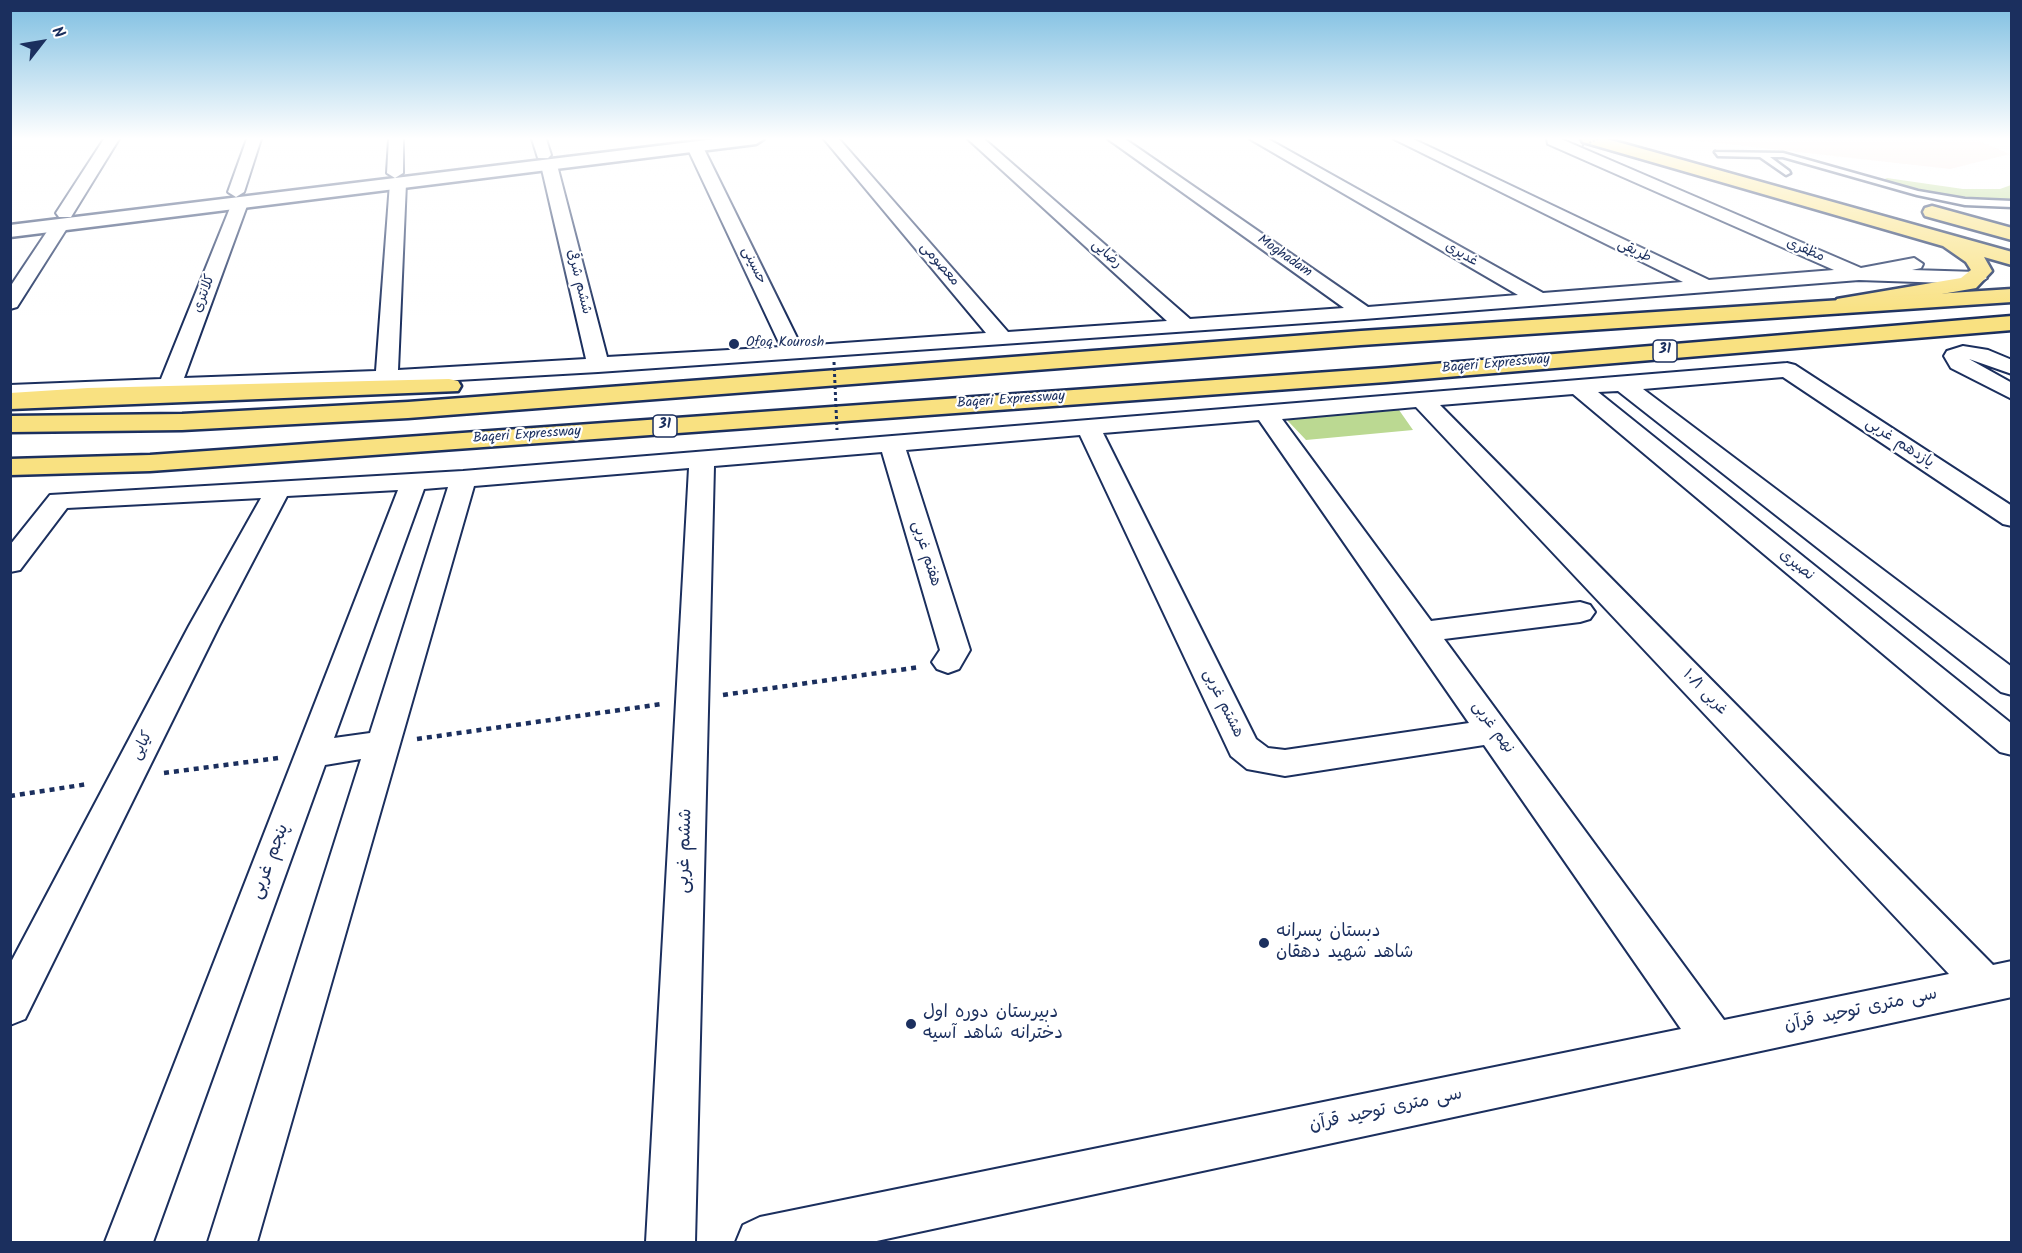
<!DOCTYPE html>
<meta charset="utf-8">
<style>
body{margin:0}
#map{position:relative;width:2022px;height:1253px;overflow:hidden;background:#fff;font-family:Kalam,sans-serif}
canvas{display:block}
.frame{position:absolute;inset:0;border:12px solid #1b2f5e;pointer-events:none}
.north{position:absolute;left:12px;top:12px;width:60px;height:60px;-webkit-text-stroke:4px #fff;paint-order:stroke;rotate:59deg;font-size:16px;font-weight:700;line-height:24px;text-align:center;color:#1b2f5e}
.north::after{content:'';display:block;margin:auto;width:21px;height:27px;background:#1b2f5e;clip-path:polygon(50% 0,100% 100%,50% 72%,0 100%)}
</style>
<div id="map">
<canvas width="2022" height="1253"></canvas>
<div class="frame"></div>
<div class="north">N</div>
</div>
<script>
const c = document.querySelector('canvas').getContext('2d');
c.lineJoin = 'round';
function paint(path, color) { c.fillStyle = color; c.fill(path, 'evenodd'); }
const toPath = rows => new Path2D(rows.map(r => 'M' + r).join(''));
function stroke(path, color, width, dash) { c.strokeStyle = color; c.lineWidth = width; c.lineCap = dash ? 'butt' : 'round'; c.setLineDash(dash || []); c.stroke(path); }
function write(font, color, halo, rows, align = 'center') {
  c.font = font + ' Kalam,"Playpen Sans Arabic",sans-serif'; c.lineWidth = 4.5; c.setLineDash([]); c.textBaseline = 'middle'; c.strokeStyle = halo; c.fillStyle = color; for (const [text, x, y, turn = 0] of rows) {
    c.save(); c.translate(x, y); c.rotate((+turn || 0) * Math.PI / 180); c.textAlign = isNaN(turn) ? turn : align; if (halo) c.strokeText(text, 0, 0); c.fillText(text, 0, 0); c.restore();
  }
}
paint(toPath([
 [1682,139,1974,139,2010,154,1950,169]
]), '#f9e8e3');
paint(toPath([
 [1887,178,1963,189,2000,189,2011,185,2011,201,1969,200,1880,181],
 [1399,410,1413,430,1306,440,1287,420]
]), '#bbd992');
const lane = toPath([
 [1715,152,1783,153,1918,191,1965,199,2012,201,2012,207,1965,205,1917,195,1783,157,1770,157,1789,171,1790,173,1786,175,1760,157,1718,156,1715,152]
]);
const street = toPath([
 [104,139,119,139,71,217,59,217,56,213,104,139],
 [247,139,261,139,244,192,236,197,228,192,247,139],
 [389,139,403,139,403,173,395,178,387,173,389,139],
 [532,139,546,139,551,155,548,158,538,158,532,139],
 [824,139,839,139,1008,332,1167,321,968,139,984,139,1190,319,1344,308,1108,139,1125,139,1368,307,1518,295,1250,139,1268,139,1543,293,1683,282,1394,139,1413,139,1709,280,1834,270,1548,144,1547,139,1561,139,1861,268,1914,258,1923,264,1921,268,1912,270,1977,272,1987,278,1977,284,1859,280,1364,319,598,372,387,384,10,399,10,385,161,379,232,203,240,198,248,203,184,378,376,371,390,183,398,178,406,183,398,370,586,359,541,165,549,160,557,165,607,357,781,347,687,147,695,142,703,147,801,346,986,333,824,139],
 [60,220,69,225,17,307,10,309,10,287,54,221,60,220],
 [1963,346,1988,350,2012,360,2012,374,1969,359,2012,383,2012,399,1951,368,1944,356,1947,351,1963,346],
 [1787,363,1795,365,2012,506,2012,526,2003,524,1783,377,1643,389,2012,667,2012,695,2001,692,1618,391,1598,392,2012,724,2012,755,2000,752,1573,394,1440,405,1993,965,2012,961,2012,997,872,1242,736,1242,743,1225,760,1217,1681,1029,1484,745,1285,776,1247,769,1231,756,1080,435,906,450,970,650,959,669,948,673,937,669,932,662,940,650,882,452,714,466,695,1242,646,1242,689,468,474,486,257,1242,208,1242,361,759,325,765,153,1242,105,1242,398,490,287,496,219,626,25,1019,10,1025,10,964,189,626,261,498,67,508,20,570,10,572,10,545,50,495,463,471,1787,363],
 [1416,407,1949,974,1724,1020,1444,639,1580,622,1590,619,1595,612,1590,605,1580,602,1431,621,1282,419,1416,407],
 [1259,420,1469,723,1285,750,1268,748,1256,739,1103,433,1259,420],
 [448,487,370,733,334,738,424,489,448,487]
]);
const secondary = toPath([
 [715,139,764,139,756,144,10,237,10,225,715,139]
]);
const primary = toPath([
 [1581,139,1607,139,2012,252,2012,265,1984,257,1992,271,1976,288,1845,311,1837,309,1834,304,1837,299,1961,278,1971,270,1966,262,1943,246,1583,142,1581,139],
 [1932,206,2012,228,2012,240,1925,216,1923,212,1925,208,1932,206]
]);
const highway = toPath([
 [2012,289,2012,302,1361,345,408,418,182,430,10,432,10,416,182,414,408,402,1361,331,2012,289],
 [2012,316,2012,330,1386,382,150,471,10,475,10,459,150,455,1386,368,2012,316],
 [449,379,458,381,461,386,458,391,10,409,10,393,88,388,449,379]
]);
stroke(lane, '#1b2f5e', 5);
stroke(street, '#1b2f5e', 4);
stroke(secondary, '#1b2f5e', 5);
stroke(primary, '#1b2f5e', 5);
stroke(highway, '#1b2f5e', 5);
stroke(toPath([
 [723,695,920,667],
 [417,739,662,704],
 [164,773,278,758],
 [10,796,88,784]
]), '#1b2f5e', 4.5, [5, 5]);
paint(lane, '#fff');
paint(street, '#fff');
paint(secondary, '#fff');
paint(primary, '#f9e181');
paint(highway, '#f9e181');
stroke(toPath([
 [1582,146,1598,139]
]), '#1b2f5e', 2, [2, 2]);
stroke(toPath([
 [834,362,837,430]
]), '#1b2f5e', 3, [3, 3]);
const sky = c.createLinearGradient(0, 0, 0, 315);
sky.addColorStop(0, '#7dbee1');
sky.addColorStop(0.44, '#fff');
sky.addColorStop(1, '#ffffff00');
c.fillStyle = sky;
c.fillRect(0, 0, 2022, 315);
for (const [x, y, r, color] of [
 [734,344,6,"#1b2f5e"],
 [1264,943,6,"#1b2f5e"],
 [911,1024,6,"#1b2f5e"]
]) { const dot = new Path2D(); dot.arc(x, y, r, 0, 2 * Math.PI); c.fillStyle = color; c.fill(dot); stroke(dot, '#fff', 2); }
write('14px', '#1b2f5e', '#fff', [
 ["مظفری",1805,251,23],
 ["طریقی",1634,252,26],
 ["رضایی",1106,255,42],
 ["غدیری",1461,255,30],
 ["Moghadam",1284,257,35],
 ["معصومی",939,265,49],
 ["حسینی",753,266,64],
 ["ششم شرقی",578,282,76],
 ["کلانتری",205,294,-69],
 ["Baqeri Expressway",1496,365,-5],
 ["Baqeri Expressway",1011,401,-4],
 ["Baqeri Expressway",527,436,-4]
]);
write('14px', '#1b2f5e', '#fff', [
 ["Ofoq Kourosh",746,344]
], 'left');
for (const [x, y, w] of [
 [1665,351,24],
 [665,426,24]
]) { const box = new Path2D(); box.roundRect(x - w / 2, y - 11, w, 22, 4.5); c.fillStyle = '#fff'; c.fill(box); stroke(box, '#1b2f5e', 1.5); }
write('bold 14px', '#1b2f5e', null, [
 ["31",1665,351],
 ["31",665,426]
]);
write('15px', '#1b2f5e', '#fff', [
 ["یازدهم غربی",1899,444,33],
 ["هفتم غربی",925,554,73],
 ["نصیری",1796,566,39],
 ["۱۰/۱ غربی",1704,693,46],
 ["هشتم غربی",1222,704,64],
 ["نهم غربی",1492,728,54],
 ["کیایی",143,746,-63]
]);
write('18px', '#1b2f5e', '#fff', [
 ["ششم غربی",686,851,-88],
 ["پنجم غربی",271,862,-69],
 ["سی متری توحید قرآن",1861,1011,-12],
 ["سی متری توحید قرآن",1386,1111,-12]
]);
write('18px', '#1b2f5e', '#fff', [
 ["دبستان پسرانه",1276,933],
 ["شاهد شهید دهقان",1276,954],
 ["دبیرستان دوره اول",923,1014],
 ["دخترانه شاهد آسیه",923,1035]
], 'left');
</script>
